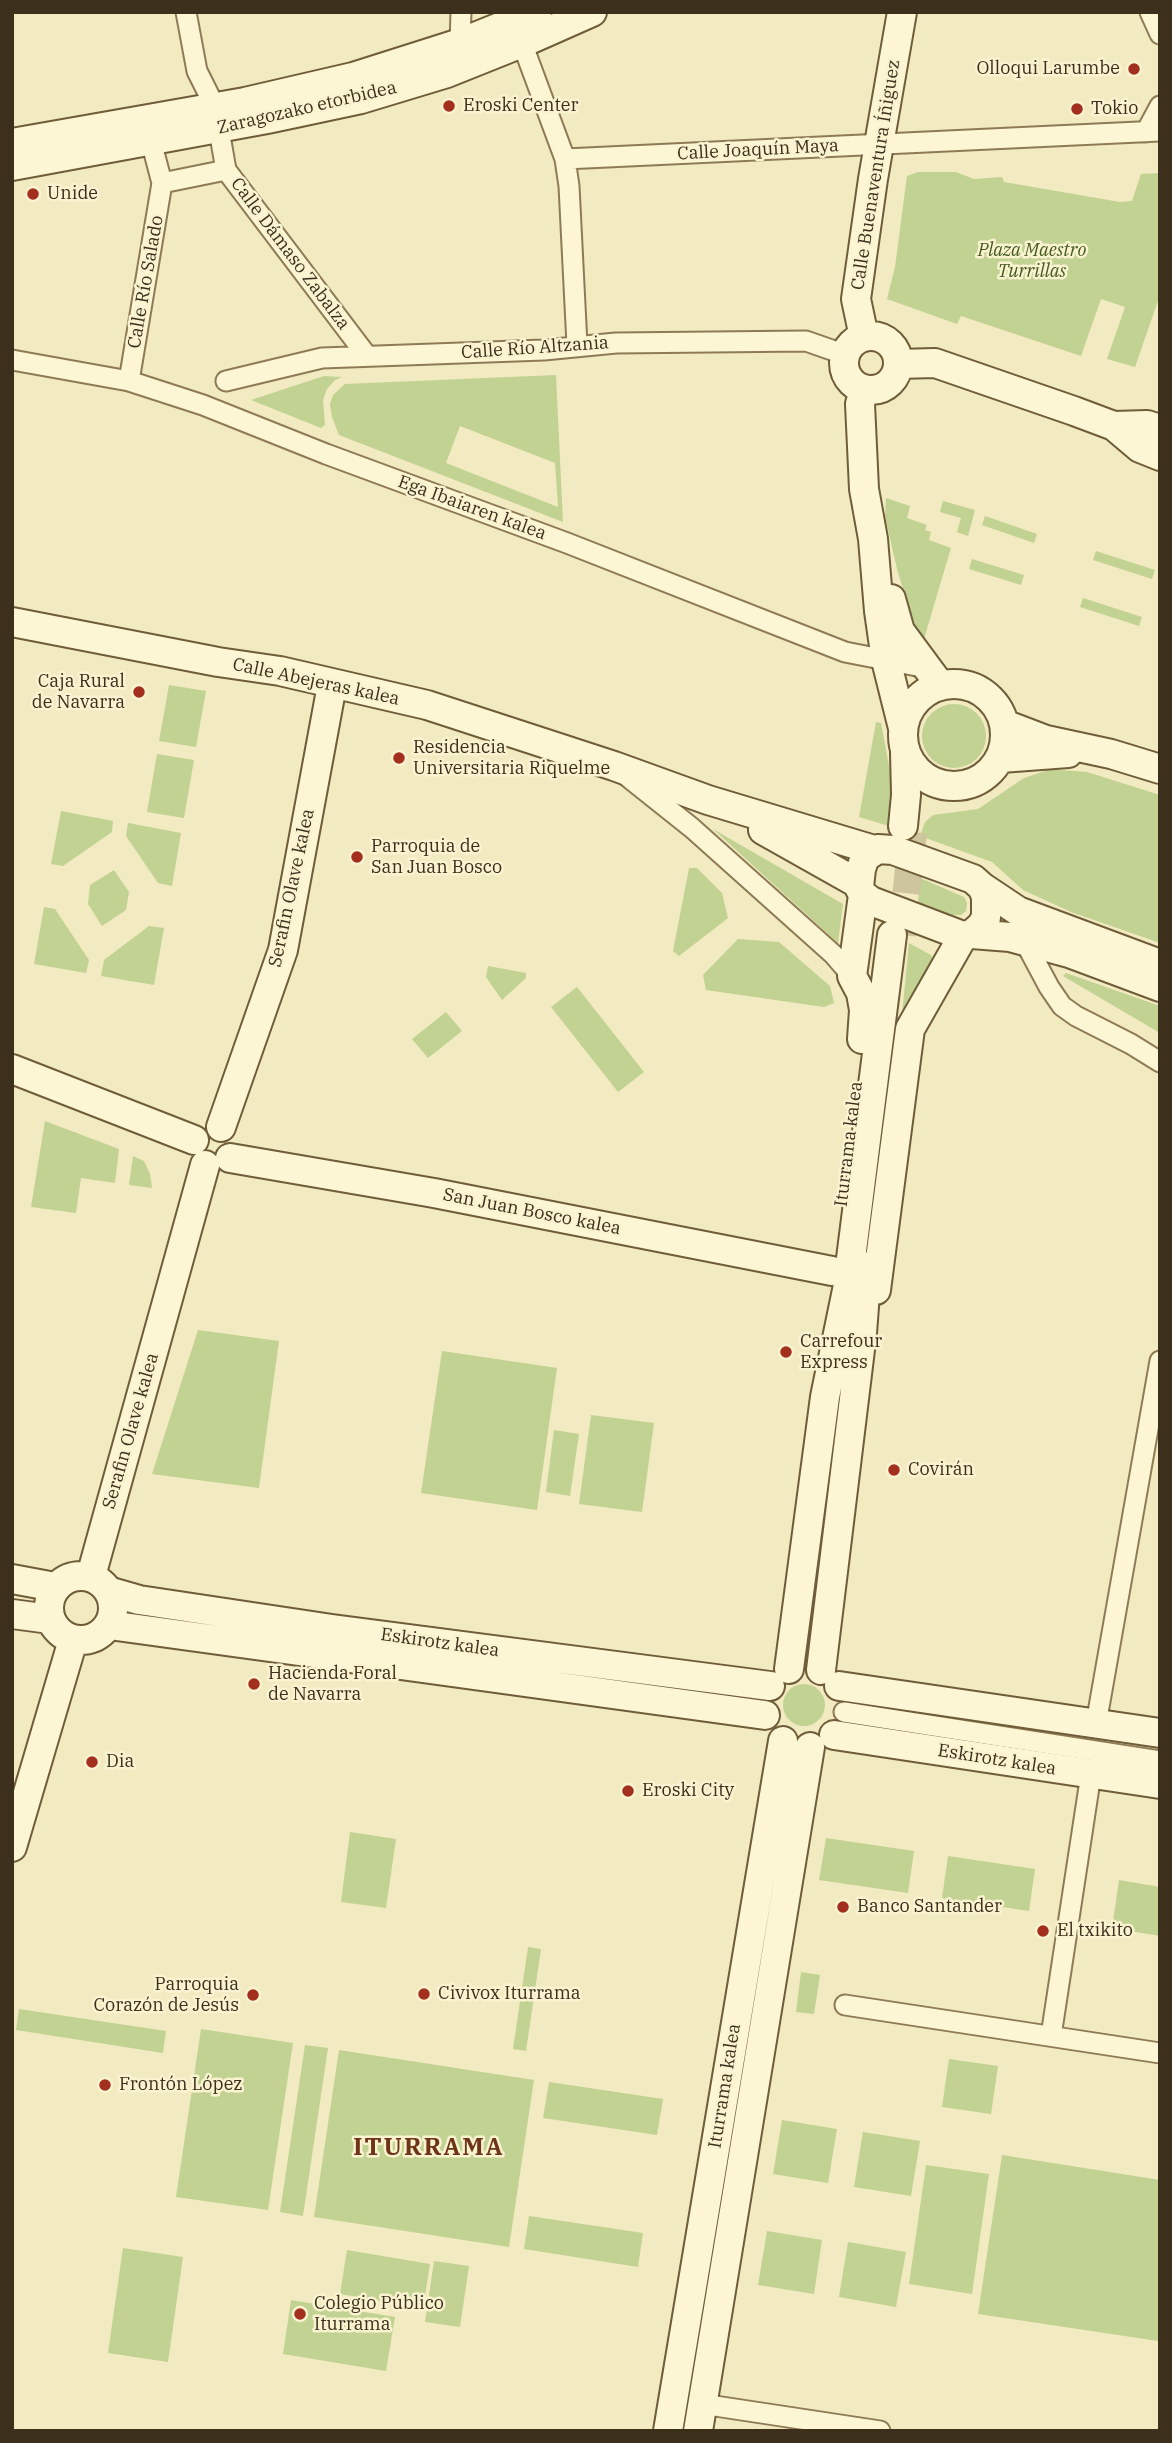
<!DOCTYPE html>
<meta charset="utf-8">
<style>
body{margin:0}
#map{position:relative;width:1172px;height:2443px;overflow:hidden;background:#f2eac0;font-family:"IBM Plex Serif",serif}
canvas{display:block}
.frame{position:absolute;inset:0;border:14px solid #3c2f1c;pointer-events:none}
</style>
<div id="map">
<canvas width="1172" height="2443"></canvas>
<div class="frame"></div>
</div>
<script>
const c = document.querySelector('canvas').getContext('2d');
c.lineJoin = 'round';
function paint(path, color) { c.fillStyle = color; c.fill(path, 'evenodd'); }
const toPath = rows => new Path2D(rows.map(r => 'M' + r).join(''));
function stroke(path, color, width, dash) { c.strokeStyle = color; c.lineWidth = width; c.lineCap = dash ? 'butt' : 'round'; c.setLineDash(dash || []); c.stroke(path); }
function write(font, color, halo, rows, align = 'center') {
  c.font = font + ' "IBM Plex Serif",serif'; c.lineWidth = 5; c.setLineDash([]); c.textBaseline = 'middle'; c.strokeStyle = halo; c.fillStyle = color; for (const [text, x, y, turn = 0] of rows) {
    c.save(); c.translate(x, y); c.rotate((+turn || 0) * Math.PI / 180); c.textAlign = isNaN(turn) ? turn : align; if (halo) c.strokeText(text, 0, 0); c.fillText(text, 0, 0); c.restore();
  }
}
paint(toPath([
 [918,172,956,172,974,179,1002,177,1004,182,1120,202,1132,201,1141,174,1160,173,1160,295,1135,367,1107,359,1125,307,1101,299,1081,356,961,316,957,324,887,299,895,267,907,176],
 [556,375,563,522,339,435,332,417,330,404,333,395,345,384],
 [460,426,555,463,558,507,446,463],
 [324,376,342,377,335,380,327,389,323,400,325,425,321,428,251,400],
 [886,498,910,506,907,518,927,525,925,530,931,532,929,540,951,548,924,639,915,626,898,573,885,517],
 [943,501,975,510,968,536,957,532,961,518,940,512],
 [985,516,1037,534,1034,543,982,525],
 [1096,551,1155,570,1152,579,1093,560],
 [972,559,1024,575,1021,585,969,569],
 [1083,598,1142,617,1139,626,1080,607],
 [169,685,206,691,196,747,159,741],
 '922 736a32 32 0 1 1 64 0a32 32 0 1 1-64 0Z',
 [876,722,881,723,891,776,892,827,859,817],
 [157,754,194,760,184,818,147,812],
 [1051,769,1087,772,1160,795,1160,943,1071,912,1023,890,992,862,920,836,925,822,933,815,978,809,1024,778],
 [61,811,113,821,112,832,63,866,51,864],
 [128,823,181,833,172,886,158,883,126,836],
 [713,829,843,904,838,943],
 [689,868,697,868,722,893,728,918,679,956,673,951],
 [114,870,129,892,126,910,102,926,88,904,90,885],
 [920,878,964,897,967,903,966,911,961,915,951,915,918,902],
 [44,907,55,909,89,960,86,973,34,964],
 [149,926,164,928,154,985,101,976,104,960],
 [738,939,779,942,830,986,834,1003,824,1007,706,990,703,975],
 [909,943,931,955,935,962,901,1025],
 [488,966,526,973,526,978,502,1000,486,977],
 [1066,973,1160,1006,1160,1033,1063,976],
 [577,987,644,1072,618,1092,551,1007],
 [446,1012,462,1031,428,1058,412,1039],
 [45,1121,119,1149,115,1183,81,1178,76,1213,31,1207],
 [133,1156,144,1161,150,1174,152,1188,129,1185],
 [198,1330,279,1341,259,1488,152,1474],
 [442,1351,557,1368,537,1510,421,1493],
 [591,1415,654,1423,642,1512,579,1504],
 [554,1430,579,1434,570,1496,546,1492],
 '783 1705a21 21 0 1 1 42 0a21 21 0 1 1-42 0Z',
 [350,1832,396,1839,386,1908,341,1902],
 [826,1838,914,1851,908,1893,819,1880],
 [948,1856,1035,1869,1029,1911,942,1898],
 [1119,1880,1160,1887,1160,1936,1112,1928],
 [528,1947,541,1949,526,2051,513,2049],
 [801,1972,820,1975,814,2014,796,2012],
 [19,2009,166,2031,163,2053,16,2030],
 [201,2029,293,2043,268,2210,176,2197],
 [305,2045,328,2048,303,2216,280,2212],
 [339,2050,534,2080,509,2247,314,2217],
 [949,2059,998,2066,991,2114,942,2107],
 [549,2082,663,2099,657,2135,543,2118],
 [782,2120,837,2129,828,2183,773,2174],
 [863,2132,920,2141,911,2196,854,2187],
 [1002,2155,1160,2180,1160,2327,1158,2341,978,2314],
 [926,2165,989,2174,972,2294,909,2284],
 [529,2216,643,2233,638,2267,524,2249],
 [767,2231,822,2240,814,2294,758,2285],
 [848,2242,906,2252,896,2307,839,2297],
 [123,2248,183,2257,168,2362,108,2353],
 [347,2250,430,2264,423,2308,340,2294],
 [434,2261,469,2266,460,2327,425,2322],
 [291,2300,395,2317,386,2371,283,2354]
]), '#c2d293');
stroke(toPath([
 [902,935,913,832]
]), '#cec59f', 28, [28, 14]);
const street = toPath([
 [186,12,197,71,215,107,226,170,367,356],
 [1150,12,1160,34],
 [460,43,461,12],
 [522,43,565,159,569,186,577,345],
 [1146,132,1160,106],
 [565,159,1160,131],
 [162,183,226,170],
 [12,360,129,381,203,405,326,454,567,543,845,652,927,668],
 [129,381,162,183,151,141],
 [226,381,322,358,544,350,616,343,806,341,846,355],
 [628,777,692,828,834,955,852,976],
 [1025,942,1049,987,1062,1006,1076,1016,1131,1044,1160,1062],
 [844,1712,1160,1761],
 [1096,1724,1160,1361],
 [845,2005,1160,2053],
 [1051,2036,1091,1774],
 [702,2404,880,2431]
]);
const secondary = toPath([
 [12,143,245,102,353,77,460,43,537,12],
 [12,166,267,119,361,99,447,73,522,43,592,12],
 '844 363a27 27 0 1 1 54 0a27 27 0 1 1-54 0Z',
 [864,337,856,299,873,179,902,12],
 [898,364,935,363,1074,411,1114,426,1140,448,1160,456],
 [864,389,860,404,864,489,873,539,879,611,886,660,903,728],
 [1114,426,1147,425,1160,429],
 [891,599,900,631,940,685],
 [12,622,218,662,280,671,427,705,614,766,708,800,874,850],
 '903 735a51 51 0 1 1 102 0a51 51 0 1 1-102 0Z',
 [1004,724,1046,740,1111,754,1160,769],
 [1001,758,1068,753],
 [903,826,906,795,905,753],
 [763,830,859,884],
 [878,849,893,850,973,879,982,887,986,896,986,918,981,926,972,934,963,936,871,901,863,895,859,887,861,869,865,857,878,849],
 [982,887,1018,911,1160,964],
 [972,934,1010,937,1069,953,1160,987],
 [862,1039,864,1010,861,993,852,976,863,895],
 [12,1069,194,1140],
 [221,1127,283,950,332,685],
 [230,1158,434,1193,832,1271],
 [876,1290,910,1029,963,936],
 '49 1608a32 32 0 1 1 64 0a32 32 0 1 1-64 0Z',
 [91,1576,205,1165],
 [12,1579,55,1587],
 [111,1592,139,1600,332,1629,770,1686],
 [12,1614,50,1619],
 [109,1625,765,1715],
 [789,1669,825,1397,847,1290,892,935],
 [821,1670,862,1333,866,1280,864,1266],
 [839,1686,1160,1733],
 [834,1735,1160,1784],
 [12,1847,73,1640],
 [668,2431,783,1741],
 [698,2431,810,1747]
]);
stroke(street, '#8e7b56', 23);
stroke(secondary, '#6f5c39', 32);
stroke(street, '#fcf6d4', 19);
stroke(secondary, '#fcf6d4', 28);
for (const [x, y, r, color] of [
 [1134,69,7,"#a3301f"],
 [449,106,7,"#a3301f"],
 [1077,109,7,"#a3301f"],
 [33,194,7,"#a3301f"],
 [139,692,7,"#a3301f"],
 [399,758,7,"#a3301f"],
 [357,857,7,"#a3301f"],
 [786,1352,7,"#a3301f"],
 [894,1470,7,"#a3301f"],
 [254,1684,7,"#a3301f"],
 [92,1762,7,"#a3301f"],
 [628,1791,7,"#a3301f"],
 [843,1907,7,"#a3301f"],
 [1043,1931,7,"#a3301f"],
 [424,1994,7,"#a3301f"],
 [253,1995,7,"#a3301f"],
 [105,2085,7,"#a3301f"],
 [300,2314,7,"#a3301f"]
]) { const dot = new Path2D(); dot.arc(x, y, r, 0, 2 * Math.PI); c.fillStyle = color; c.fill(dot); stroke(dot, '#f9f3d0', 2.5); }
write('18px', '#3c2f1c', '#f9f3d0', [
 ["Olloqui Larumbe",1120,69,"right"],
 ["Eroski Center",463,106],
 ["Tokio",1091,109],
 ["Unide",47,194],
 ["Caja Rural",125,682,"right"],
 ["de Navarra",125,703,"right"],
 ["Residencia",413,748],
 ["Universitaria Riquelme",413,769],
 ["Parroquia de",371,847],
 ["San Juan Bosco",371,868],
 ["Carrefour",800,1342],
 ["Express",800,1363],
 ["Covirán",908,1470],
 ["Hacienda Foral",268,1674],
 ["de Navarra",268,1695],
 ["Dia",106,1762],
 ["Eroski City",642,1791],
 ["Banco Santander",857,1907],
 ["El txikito",1057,1931],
 ["Parroquia",239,1985,"right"],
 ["Corazón de Jesús",239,2006,"right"],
 ["Civivox Iturrama",438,1994],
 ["Frontón López",119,2085],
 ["Colegio Público",314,2304],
 ["Iturrama",314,2325]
], 'left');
write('18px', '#3c2f1c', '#f9f3d0', [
 ["Zaragozako etorbidea",307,108,-13],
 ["Calle Joaquín Maya",758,150,-3],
 ["Calle Buenaventura Íñiguez",876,175,-81],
 ["Calle Dámaso Zabalza",290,254,53],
 ["Calle Río Salado",146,282,-80],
 ["Calle Río Altzania",535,348,-4],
 ["Ega Ibaiaren kalea",472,508,20],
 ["Calle Abejeras kalea",316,682,12],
 ["Serafin Olave kalea",292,888,-78],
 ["Iturrama kalea",849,1144,-83],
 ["San Juan Bosco kalea",532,1212,11],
 ["Serafin Olave kalea",131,1431,-74],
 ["Eskirotz kalea",440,1643,8],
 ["Eskirotz kalea",997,1760,9],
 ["Iturrama kalea",725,2086,-81]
]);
write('italic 18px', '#445a20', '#f9f3d0', [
 ["Plaza Maestro",1032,251],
 ["Turrillas",1032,272]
]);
c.letterSpacing = '2px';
write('bold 24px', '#6d3417', '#f9f3d0', [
 ["ITURRAMA",429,2148]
]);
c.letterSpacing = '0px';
</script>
